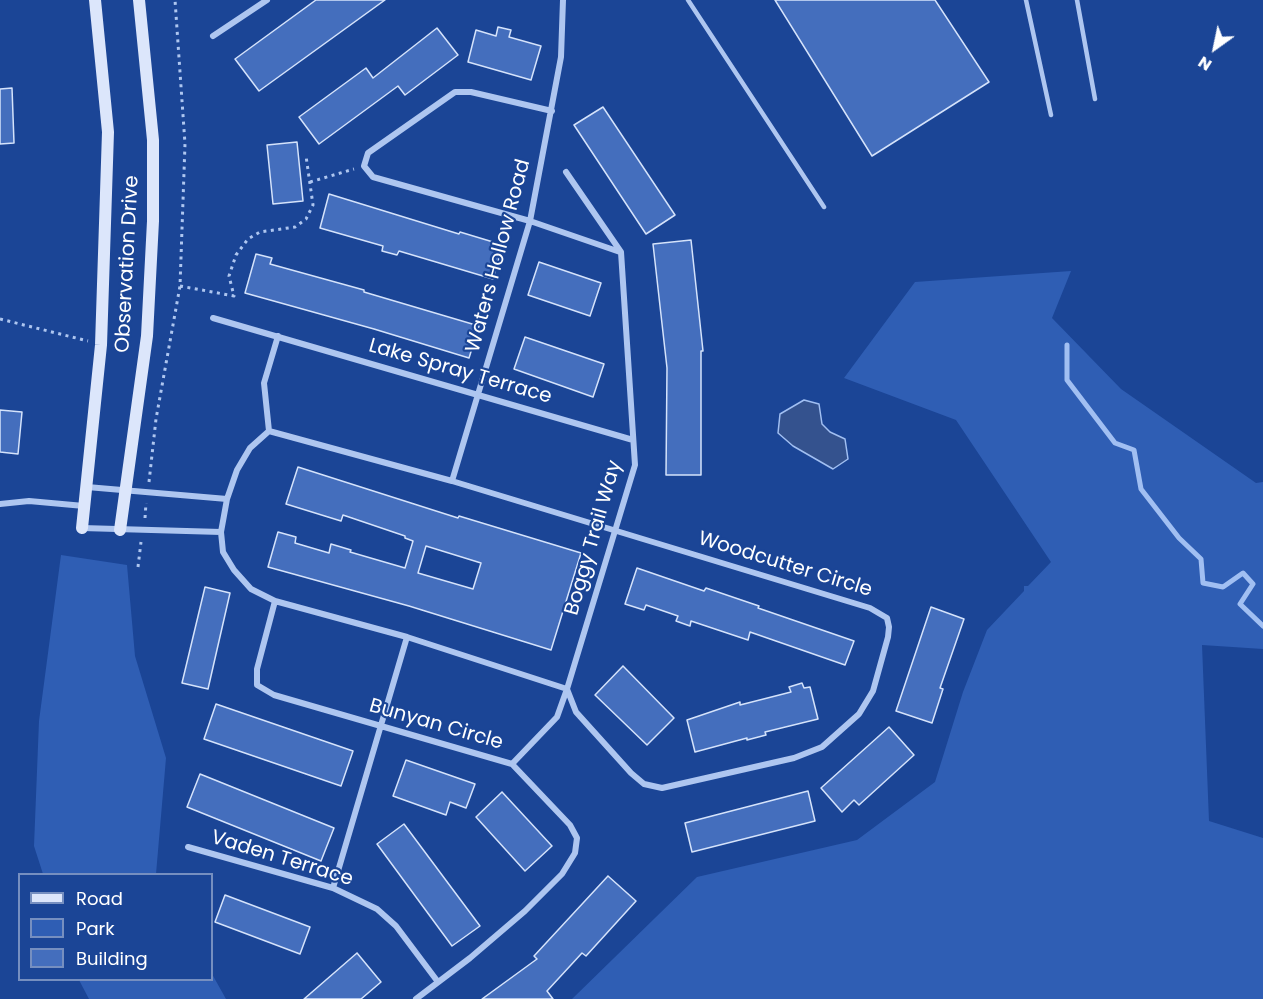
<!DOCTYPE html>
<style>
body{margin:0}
#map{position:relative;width:1263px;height:999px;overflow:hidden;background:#1b4596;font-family:Poppins,sans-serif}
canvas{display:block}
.legend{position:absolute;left:18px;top:873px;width:195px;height:108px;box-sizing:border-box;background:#1b4596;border:2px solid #768fc0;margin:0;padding:8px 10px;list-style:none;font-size:18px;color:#fff}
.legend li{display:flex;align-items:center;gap:12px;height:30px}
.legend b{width:30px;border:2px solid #768fc0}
.north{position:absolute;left:1185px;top:18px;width:60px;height:60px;-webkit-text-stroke:4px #1b4596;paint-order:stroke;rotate:213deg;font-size:16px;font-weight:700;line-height:24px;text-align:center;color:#fff}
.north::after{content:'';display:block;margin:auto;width:21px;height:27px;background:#fff;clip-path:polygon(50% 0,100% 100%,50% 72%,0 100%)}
</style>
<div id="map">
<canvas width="1263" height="999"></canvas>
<ul class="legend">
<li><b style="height:8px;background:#dce6fb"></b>Road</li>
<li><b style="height:16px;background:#2f5eb4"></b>Park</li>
<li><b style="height:16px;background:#446ebd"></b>Building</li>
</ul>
<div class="north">N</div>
</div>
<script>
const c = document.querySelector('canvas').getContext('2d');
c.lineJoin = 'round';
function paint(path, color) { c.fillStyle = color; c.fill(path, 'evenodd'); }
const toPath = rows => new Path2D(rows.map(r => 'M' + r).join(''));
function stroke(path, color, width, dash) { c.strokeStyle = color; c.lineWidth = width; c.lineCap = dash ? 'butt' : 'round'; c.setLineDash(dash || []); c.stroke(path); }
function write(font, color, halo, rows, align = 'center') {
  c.font = font + ' Poppins,sans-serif'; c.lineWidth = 4.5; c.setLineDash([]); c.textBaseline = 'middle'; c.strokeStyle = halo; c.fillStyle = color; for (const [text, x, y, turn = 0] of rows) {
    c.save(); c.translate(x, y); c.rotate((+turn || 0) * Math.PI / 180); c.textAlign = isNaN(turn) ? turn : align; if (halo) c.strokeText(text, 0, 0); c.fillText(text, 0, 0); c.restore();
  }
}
paint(toPath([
 [1071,271,1052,318,1121,389,1256,483,1263,482,1263,649,1202,645,1209,821,1263,838,1263,999,572,999,697,877,857,840,935,782,963,692,987,630,1024,591,1024,586,1028,586,1051,562,956,420,844,378,915,282],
 [61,555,127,565,135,656,166,758,156,874,43,874,34,846,39,721],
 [212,974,226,999,89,999,79,980,212,980]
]), '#2f5eb4');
const water = toPath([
 [804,400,819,404,822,424,830,432,845,439,848,459,833,469,793,446,778,433,780,414,804,400]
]);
paint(water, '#34528e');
stroke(water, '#a1bff2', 1.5);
stroke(toPath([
 [1067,345,1067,380,1115,443,1134,450,1141,489,1179,538,1201,559,1203,583,1223,587,1243,573,1253,584,1240,604,1263,626]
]), '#a1bff2', 5);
const building = toPath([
 [316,0,385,0,259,91,235,59,316,0],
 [775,0,935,0,989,82,872,156,775,0],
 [498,27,511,30,509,37,541,46,531,80,468,62,476,30,496,36,498,27],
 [437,28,458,55,405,95,398,86,319,144,299,117,366,68,373,78,437,28],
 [12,88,14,143,0,144,0,89,12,88],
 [603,107,675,215,646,234,574,125,603,107],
 [297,142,303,201,273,204,267,145,297,142],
 [329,194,459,234,460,232,503,245,493,279,399,251,397,255,382,251,383,246,320,228,329,194],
 [691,240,703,351,701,351,701,475,666,475,667,368,653,244,691,240],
 [256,254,272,258,270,264,364,290,364,292,479,326,469,358,374,329,245,293,256,254],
 [539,262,601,283,590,316,528,295,539,262],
 [525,337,604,364,593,397,514,369,525,337],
 [0,410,22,412,18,454,0,452,0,410],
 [298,467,458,518,459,516,581,553,551,650,409,606,268,567,278,532,296,537,295,543,329,553,331,544,351,550,350,552,405,568,413,541,405,538,405,536,343,515,341,521,286,504,298,467],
 [426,546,481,563,473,589,418,573,426,546],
 [637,568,704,591,706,588,759,606,758,608,854,641,845,665,750,632,748,640,691,621,690,626,676,621,678,616,646,605,644,610,625,604,637,568],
 [205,587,230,593,208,689,182,683,205,587],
 [931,607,964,619,940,688,943,689,932,723,896,711,931,607],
 [623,666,674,718,647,745,595,695,623,666],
 [802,683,804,688,810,687,818,719,765,732,766,735,747,740,747,738,695,752,687,720,740,702,740,705,791,692,789,687,802,683],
 [216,704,353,751,341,786,204,739,216,704],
 [889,727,914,755,859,805,854,800,842,812,821,788,889,727],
 [406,760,475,784,466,808,450,802,446,815,393,796,406,760],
 [200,774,334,828,321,861,187,807,200,774],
 [808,791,815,821,692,852,685,823,808,791],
 [502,792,552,846,525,871,476,817,502,792],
 [404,824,480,926,452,946,377,844,404,824],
 [608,876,636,901,586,956,582,953,547,991,553,999,482,999,537,959,534,956,608,876],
 [225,895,310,927,300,954,215,922,225,895],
 [357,953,381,982,361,999,304,999,357,953]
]);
paint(building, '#446ebd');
stroke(building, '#d5e3fb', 1.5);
stroke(toPath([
 [310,182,354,169],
 [180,286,234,296,229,276,236,255,248,239,260,232,295,227,306,219,313,205,306,156],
 [0,319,88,341],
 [149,482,156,419,180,286,185,144,175,0],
 [145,518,146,503],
 [138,567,141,542]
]), '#aec6f0', 3, [3, 4.5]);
stroke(toPath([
 [688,0,824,207],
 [1026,0,1051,115],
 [1077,0,1095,99]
]), '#aec6f0', 4.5);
stroke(toPath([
 [213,36,267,0],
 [552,111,471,92,455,92,368,153,364,166,373,177,530,221,620,252],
 [213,318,633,440],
 [269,431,452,481,870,608,887,618,889,627,888,637,873,691,859,714,822,747,794,758,662,788,644,784,631,773,576,712,567,689,407,637,275,601,251,589,234,570,223,552,221,532,227,499,237,470,250,448,269,431],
 [269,431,264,383,278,336],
 [452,481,530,221,561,57,563,0],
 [87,487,227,499],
 [0,504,29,501,84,506],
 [82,528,221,532],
 [275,601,257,669,257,685,274,695,512,764,570,825,577,838,575,853,562,874,525,911,470,958,416,999],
 [512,764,557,717,567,689,635,465,621,252,566,172],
 [188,847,333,888,377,909,396,926,438,982],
 [333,888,407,637]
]), '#aec6f0', 6);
stroke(toPath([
 [82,528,101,345,108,132,95,0],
 [120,530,147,336,153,221,153,140,139,0]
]), '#dce6fb', 12);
write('20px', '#fff', '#1b4596', [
 ["Waters Hollow Road",499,256,-75],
 ["Observation Drive",128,264,-87],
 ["Lake Spray Terrace",460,372,16],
 ["Boggy Trail Way",594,538,-74],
 ["Woodcutter Circle",785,565,17],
 ["Bunyan Circle",436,725,16],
 ["Vaden Terrace",282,859,17]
]);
</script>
